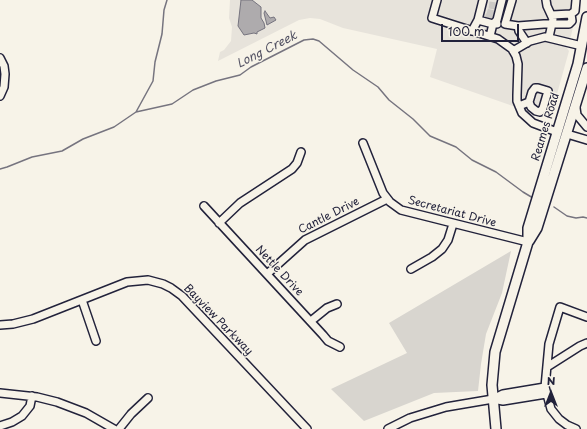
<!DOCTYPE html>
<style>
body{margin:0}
#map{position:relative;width:587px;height:429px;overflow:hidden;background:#f7f3e8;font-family:"Playpen Sans",sans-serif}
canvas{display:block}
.north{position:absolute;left:531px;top:373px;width:40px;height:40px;-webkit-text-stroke:3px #f7f3e8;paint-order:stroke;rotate:0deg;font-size:11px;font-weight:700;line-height:16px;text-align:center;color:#22223b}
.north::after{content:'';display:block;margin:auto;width:14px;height:18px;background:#22223b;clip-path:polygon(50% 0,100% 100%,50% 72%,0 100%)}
.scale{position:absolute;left:441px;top:24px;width:78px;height:18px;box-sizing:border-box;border:2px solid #22223b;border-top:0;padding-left:5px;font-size:12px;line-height:14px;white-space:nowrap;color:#22223b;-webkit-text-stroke:3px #f7f3e8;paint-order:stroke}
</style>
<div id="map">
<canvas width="587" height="429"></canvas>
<div class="north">N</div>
<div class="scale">100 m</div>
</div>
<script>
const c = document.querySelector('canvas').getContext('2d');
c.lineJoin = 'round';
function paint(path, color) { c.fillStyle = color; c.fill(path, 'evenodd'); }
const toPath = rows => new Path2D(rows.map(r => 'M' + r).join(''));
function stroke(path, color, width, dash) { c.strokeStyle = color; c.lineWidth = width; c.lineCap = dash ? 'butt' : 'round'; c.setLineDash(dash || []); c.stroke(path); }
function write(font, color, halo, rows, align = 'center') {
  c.font = font + ' "Playpen Sans",sans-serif'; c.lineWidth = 3; c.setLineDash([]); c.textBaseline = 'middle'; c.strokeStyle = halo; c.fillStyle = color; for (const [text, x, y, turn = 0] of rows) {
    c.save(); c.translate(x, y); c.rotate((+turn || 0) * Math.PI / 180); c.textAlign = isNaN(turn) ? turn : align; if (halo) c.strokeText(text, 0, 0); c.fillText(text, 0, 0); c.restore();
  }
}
paint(toPath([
 [230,0,579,0,571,36,566,47,569,51,550,119,430,77,437,49,343,28,320,19,310,18,299,20,218,61,220,52,224,50,231,41,232,27,229,18]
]), '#e7e3db');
paint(toPath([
 [511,251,502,293,486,334,481,364,478,391,434,393,364,421,331,389,407,353,389,323]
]), '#d8d5cf');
const water = toPath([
 [241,0,252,0,261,7,261,18,264,23,265,28,257,32,257,34,254,33,244,35,238,26,241,0],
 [265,11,270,18,274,17,276,20,267,25,264,13,265,11]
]);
paint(water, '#aeabad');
stroke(water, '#76747f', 1);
stroke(toPath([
 [136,112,153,81,155,62,162,34,164,10,167,0],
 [0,169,7,167,32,157,62,151,83,139,114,127,136,112,172,104,193,90,216,81,240,75,251,67,304,40,313,39,319,41,353,70,378,87,389,100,413,119,430,136,456,147,472,160,496,172,523,192,533,198],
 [554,207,567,216,576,218,583,217,587,218]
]), '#76747f', 1.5);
stroke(toPath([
 [489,5,496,6],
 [487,12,494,14],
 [485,17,493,19]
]), '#ccc9c5', 7, [7, 3.5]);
const minor = toPath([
 [437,0,432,18,498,39,512,49,516,56,518,64,517,95,517,101,522,113,533,123,557,132],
 [512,0,505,24,518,26],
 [546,0,547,6,553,19,549,37],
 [552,15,571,14,575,11,576,0],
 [478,20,493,24,497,24],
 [472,31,478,20,483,0],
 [490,36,493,24,497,20,502,0],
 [527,43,519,31,518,26,544,24,569,24,572,21,571,14],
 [513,51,530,41,545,37,582,46],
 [0,58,4,66,5,74,4,87,0,96],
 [519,106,529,102,532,92,535,88,538,88,548,91,543,108,540,112,536,111,531,107,529,102],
 [576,108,577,115,587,127],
 [567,134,587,140],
 [363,143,383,193,390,202,401,210,528,242],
 [204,206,323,335,328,341,340,347],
 [219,223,240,203,292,169,297,163,301,152],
 [411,269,432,257,442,249,448,240,453,224],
 [267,274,305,240,387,199],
 [82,300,96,341],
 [311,321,327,308,337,304],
 [0,325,13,324,33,319,127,282,148,280,163,284,171,288,182,296,307,429],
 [547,367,580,346,587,343],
 [0,393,37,397,57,402,86,413,114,429],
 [493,399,503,394,545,387],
 [0,426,12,422,22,416,30,406,32,396],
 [119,429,131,414,148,398],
 [388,429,410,418,446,407,493,399,503,401,546,394],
 [576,429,567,425,559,419,551,409,545,387,549,344,560,307,587,317]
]);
const major = toPath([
 [529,241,537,228,587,68],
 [496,429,492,385,495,352,528,242,528,228,578,64,587,17]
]);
stroke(minor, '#22223b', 10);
stroke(major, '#22223b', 12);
stroke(minor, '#f7f3e8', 7);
stroke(major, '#f7f3e8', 9);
write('11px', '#22223b', '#f7f3e8', [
 ["Reames Road",546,127,-73],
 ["Secretariat Drive",452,212,15],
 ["Cantle Drive",329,216,-27],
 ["Nettle Drive",279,271,47],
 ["Bayview Parkway",218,320,46]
]);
write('italic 12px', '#535263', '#f7f3e8', [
 ["Long Creek",267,50,-27]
]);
</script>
